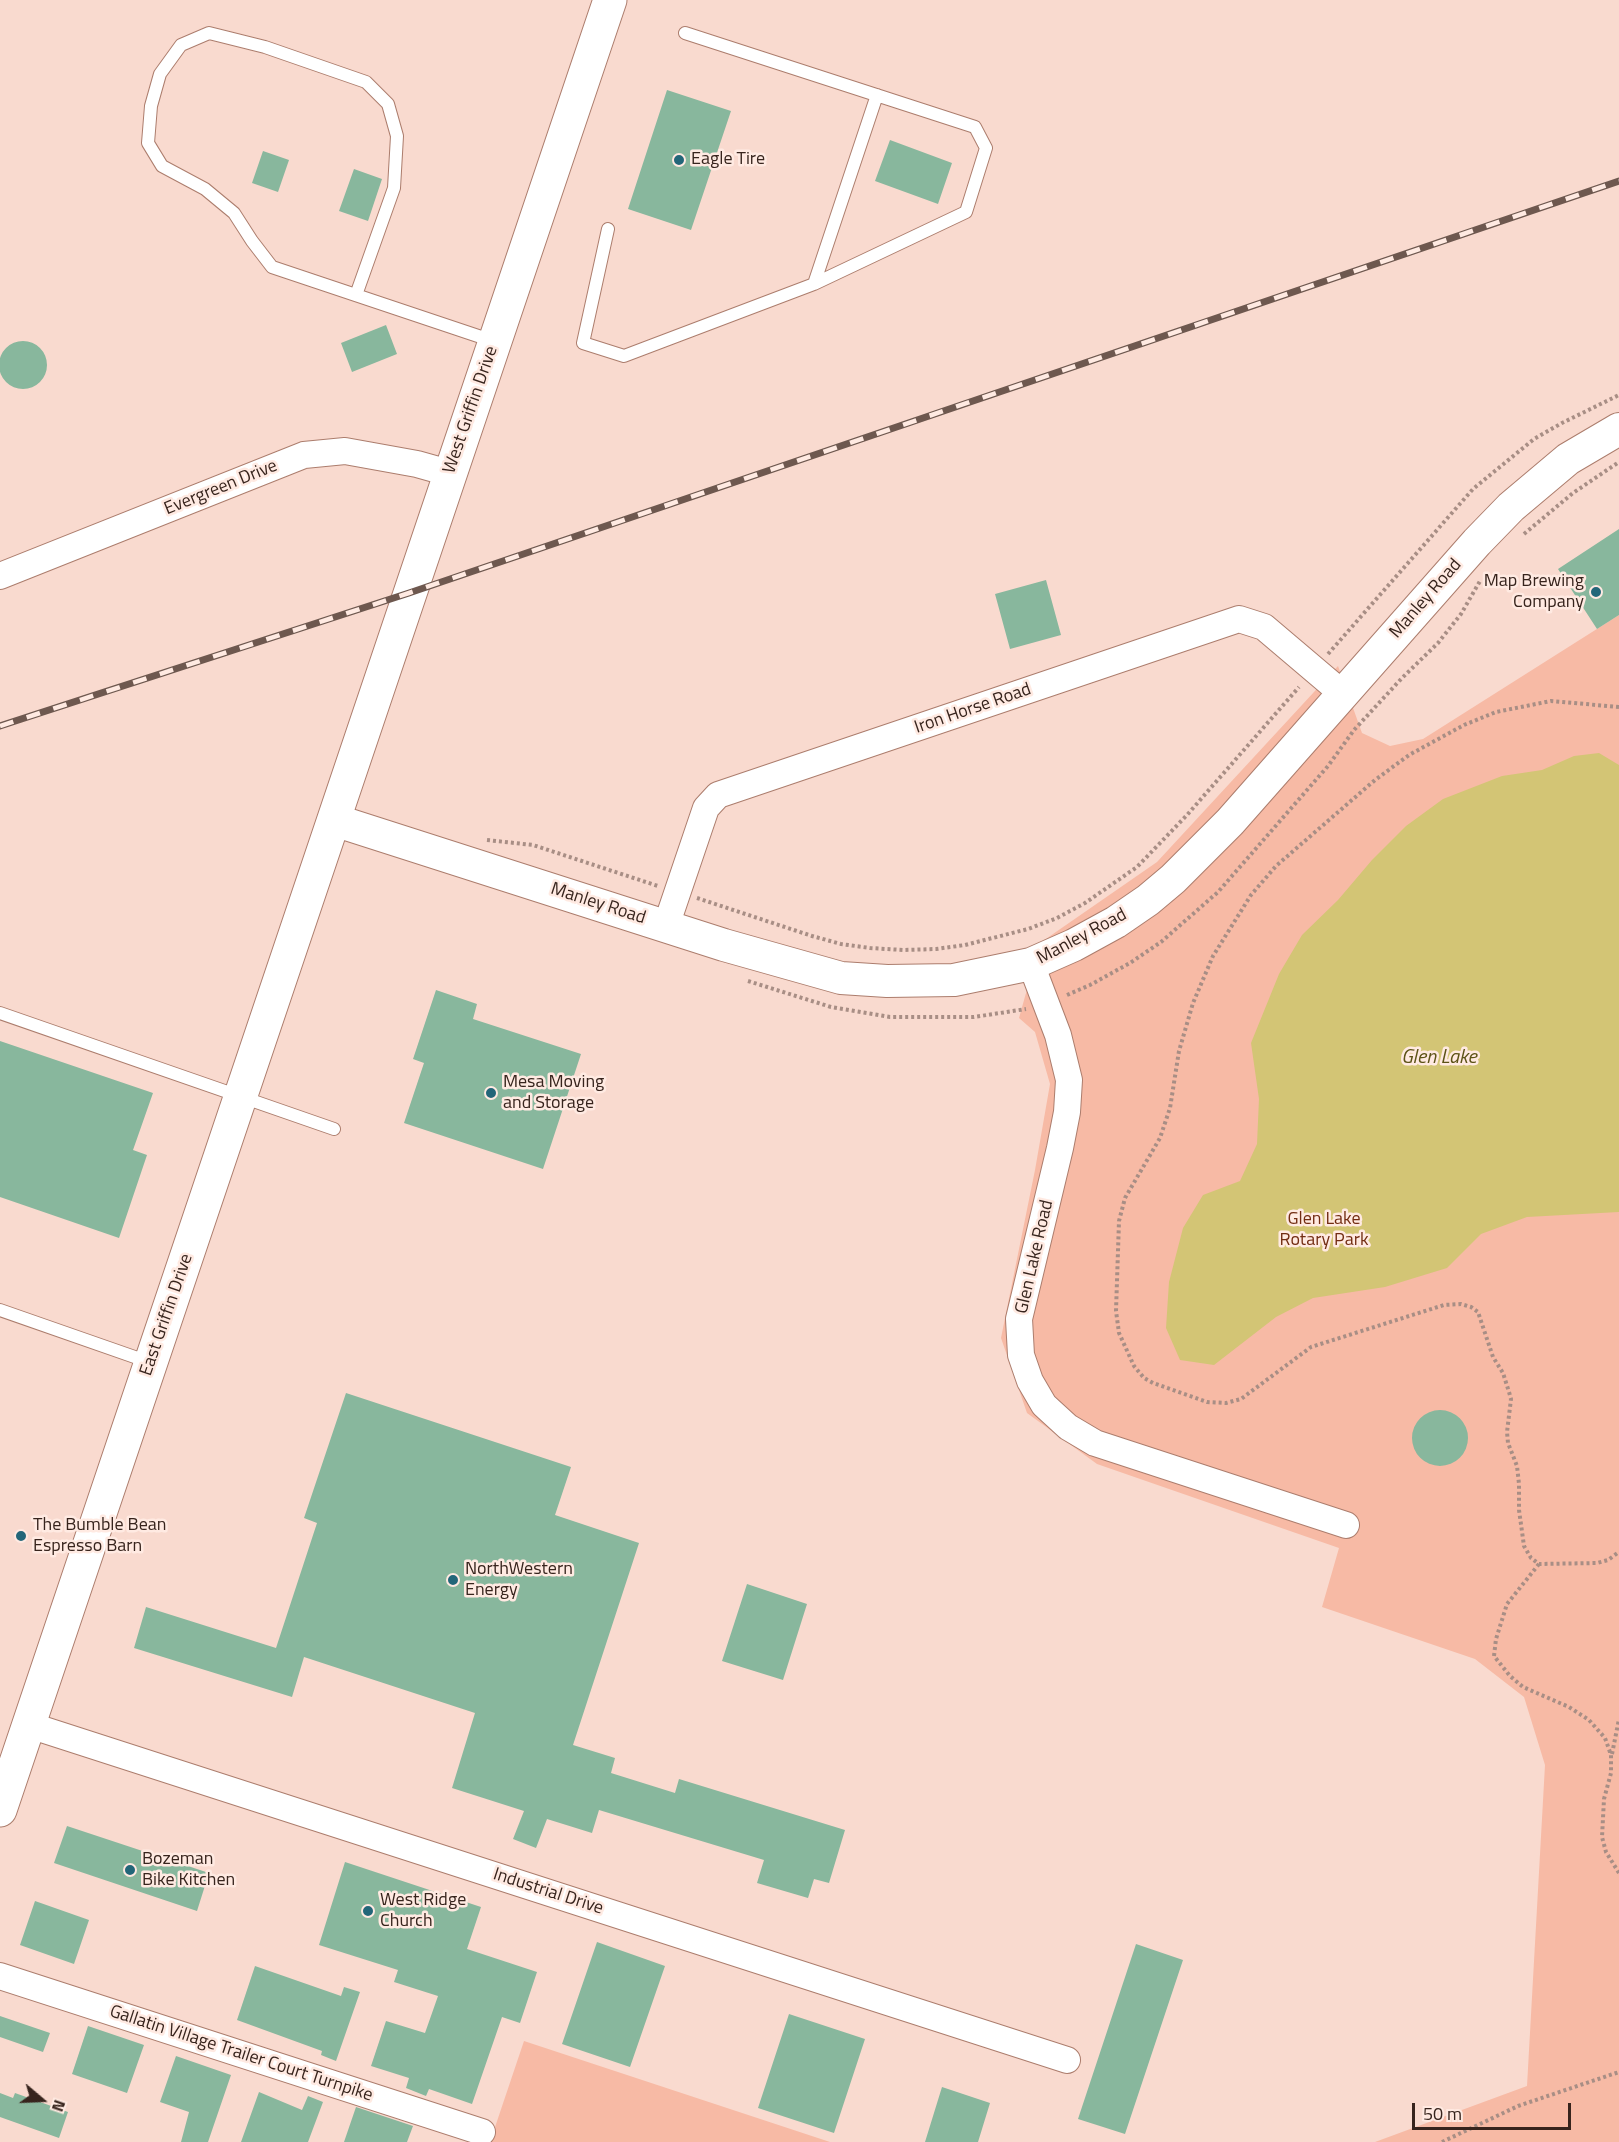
<!DOCTYPE html>
<style>
body{margin:0}
#map{position:relative;width:1619px;height:2142px;overflow:hidden;background:#f9dacf;font-family:"Titillium Web",sans-serif}
canvas{display:block}
.north{position:absolute;left:12px;top:2070px;width:60px;height:60px;-webkit-text-stroke:4px #ffeae2;paint-order:stroke;rotate:109deg;font-size:16px;font-weight:700;line-height:24px;text-align:center;color:#37241d}
.north::after{content:'';display:block;margin:auto;width:21px;height:27px;background:#37241d;clip-path:polygon(50% 0,100% 100%,50% 72%,0 100%)}
.scale{position:absolute;left:1412px;top:2103px;width:159px;height:27px;box-sizing:border-box;border:3px solid #37241d;border-top:0;padding-left:8px;font-size:18px;line-height:21px;white-space:nowrap;color:#37241d;-webkit-text-stroke:4px #ffeae2;paint-order:stroke}
</style>
<div id="map">
<canvas width="1619" height="2142"></canvas>
<div class="north">N</div>
<div class="scale">50 m</div>
</div>
<script>
const c = document.querySelector('canvas').getContext('2d');
c.lineJoin = 'round';
function paint(path, color) { c.fillStyle = color; c.fill(path, 'evenodd'); }
const toPath = rows => new Path2D(rows.map(r => 'M' + r).join(''));
function stroke(path, color, width, dash) { c.strokeStyle = color; c.lineWidth = width; c.lineCap = dash ? 'butt' : 'round'; c.setLineDash(dash || []); c.stroke(path); }
function write(font, color, halo, rows, align = 'center') {
  c.font = font + ' "Titillium Web",sans-serif'; c.lineWidth = 5; c.setLineDash([]); c.textBaseline = 'middle'; c.strokeStyle = halo; c.fillStyle = color; for (const [text, x, y, turn = 0] of rows) {
    c.save(); c.translate(x, y); c.rotate((+turn || 0) * Math.PI / 180); c.textAlign = isNaN(turn) ? turn : align; if (halo) c.strokeText(text, 0, 0); c.fillText(text, 0, 0); c.restore();
  }
}
paint(toPath([
 [1619,615,1619,2142,1375,2142,1527,2086,1545,1765,1524,1697,1475,1659,1322,1607,1339,1548,1097,1464,1027,1413,1001,1338,1035,1170,1050,1084,1035,1032,1019,1018,1040,943,1157,862,1338,666,1362,733,1390,746,1423,739],
 [524,2041,830,2142,490,2142]
]), '#f7baa5');
paint(toPath([
 [1599,753,1619,765,1619,1212,1527,1217,1481,1234,1447,1268,1385,1287,1313,1298,1276,1317,1214,1365,1180,1360,1166,1328,1169,1282,1183,1228,1203,1195,1240,1181,1257,1144,1259,1099,1251,1043,1279,974,1302,935,1338,900,1372,860,1406,826,1443,799,1502,776,1542,770,1574,756]
]), '#d3c575');
paint(toPath([
 [667,90,731,111,691,230,628,209],
 [890,140,952,163,938,204,875,181],
 [263,151,289,160,278,192,252,183],
 [354,169,382,179,368,221,339,211],
 [386,325,397,354,352,372,341,343],
 '-1 365a24 24 0 1 1 48 0a24 24 0 1 1-48 0Z',
 [1619,529,1619,615,1597,629,1558,569],
 [1046,580,1061,635,1010,649,995,594],
 [436,990,477,1004,473,1019,581,1054,543,1169,404,1123,424,1063,413,1059],
 [0,1041,153,1093,133,1150,147,1155,119,1238,0,1197],
 [346,1393,571,1467,555,1515,639,1543,573,1745,615,1758,611,1773,675,1793,679,1779,845,1830,829,1883,814,1879,808,1898,757,1883,764,1860,599,1810,592,1833,547,1819,536,1848,513,1839,524,1811,452,1788,475,1713,304,1657,292,1697,134,1648,146,1607,276,1648,317,1523,304,1518],
 '1412 1438a28 28 0 1 1 56 0a28 28 0 1 1-56 0Z',
 [747,1584,807,1604,783,1680,722,1661],
 [67,1826,209,1873,197,1911,54,1863],
 [345,1862,481,1907,467,1949,537,1972,520,2023,502,2017,472,2104,429,2089,426,2096,406,2088,409,2078,371,2066,386,2021,425,2033,438,1996,394,1982,398,1970,319,1945],
 [35,1901,89,1920,74,1964,20,1945],
 [597,1942,665,1966,630,2067,562,2044],
 [1136,1944,1183,1960,1125,2134,1078,2119],
 [255,1966,341,1996,344,1987,360,1992,336,2061,321,2055,322,2051,237,2020],
 [789,2014,865,2039,834,2133,758,2108],
 [0,2016,50,2033,43,2052,0,2037],
 [88,2026,144,2045,127,2093,72,2074],
 [176,2056,231,2075,208,2142,181,2142,189,2112,160,2102],
 [942,2087,990,2103,978,2142,925,2142],
 [259,2092,302,2110,308,2096,323,2102,308,2142,241,2142],
 [0,2093,13,2098,15,2093,68,2112,59,2138,0,2117],
 [356,2107,413,2126,407,2142,344,2142]
]), '#88b79d');
const service = toPath([
 [608,229,583,343,624,356,814,284,966,212,986,148,975,127,685,33],
 [814,284,877,95],
 [356,295,394,188,397,136,388,104,366,82,265,47,209,33,181,45,160,74,151,106,148,143,162,166,205,189,234,213,252,241,272,267,493,341],
 [0,1013,334,1129],
 [0,1310,149,1362]
]);
const minor = toPath([
 [0,576,304,455,345,451,417,464,449,473],
 [666,926,706,808,718,795,1239,619,1264,627,1343,694],
 [1031,964,1058,1035,1069,1080,1067,1112,1060,1148,1019,1319,1021,1355,1030,1381,1044,1405,1068,1427,1095,1443,1346,1525],
 [29,1725,1067,2060],
 [0,1976,482,2132]
]);
const tertiary = toPath([
 [334,820,724,945,841,978,887,981,954,980,1031,964,1074,945,1116,922,1148,900,1173,879,1230,822,1477,542,1511,507,1568,459,1619,429]
]);
const secondary = toPath([
 [0,1810,610,0]
]);
stroke(service, '#ac7d6d', 14);
stroke(minor, '#ac7d6d', 28);
stroke(tertiary, '#ac7d6d', 34);
stroke(secondary, '#ac7d6d', 35);
stroke(toPath([
 [1524,534,1573,493,1619,462],
 [1328,654,1473,489,1534,439,1562,423,1619,395],
 [1619,707,1551,701,1496,712,1464,725,1409,755,1375,780,1276,866,1251,895,1213,956,1193,1003,1179,1051,1170,1108,1160,1138,1125,1198,1119,1221,1116,1311,1119,1333,1134,1366,1144,1378,1153,1383,1207,1402,1226,1403,1241,1399,1311,1347,1444,1305,1461,1304,1471,1307,1478,1312,1493,1357,1503,1373,1509,1392,1511,1399,1507,1432,1508,1443,1517,1466,1519,1484,1519,1510,1524,1546,1531,1558,1539,1564,1597,1563,1608,1560,1619,1552],
 [487,840,533,845,658,886],
 [697,898,812,936,841,944,870,948,903,950,936,949,965,945,1028,929,1057,918,1085,903,1137,867,1187,815,1299,687],
 [748,981,831,1007,890,1017,974,1017,1026,1009],
 [1067,995,1090,985,1130,963,1161,942,1218,892,1328,766,1354,730,1402,678,1438,643,1461,614,1480,581],
 [1539,1564,1507,1604,1496,1639,1494,1656,1510,1676,1523,1687,1569,1707,1589,1720,1605,1738,1611,1755,1611,1773,1604,1799,1602,1837,1606,1852,1619,1873],
 [1612,1754,1619,1719],
 [1442,2142,1518,2106,1619,2072]
]), '#a88e85', 4, [3, 3]);
stroke(service, '#fff', 12);
stroke(minor, '#fff', 26);
stroke(tertiary, '#fff', 32);
stroke(secondary, '#fff', 33);
const rail = toPath([
 [0,726,409,593,1619,181]
]);
stroke(rail, '#6e584f', 7);
stroke(rail, '#ffeae2', 4.5, [14]);
for (const [x, y, r, color] of [
 [679,160,6,"#236679"],
 [1596,592,6,"#236679"],
 [491,1093,6,"#236679"],
 [21,1536,6,"#236679"],
 [453,1580,6,"#236679"],
 [130,1870,6,"#236679"],
 [368,1911,6,"#236679"]
]) { const dot = new Path2D(); dot.arc(x, y, r, 0, 2 * Math.PI); c.fillStyle = color; c.fill(dot); stroke(dot, '#ffeae2', 2); }
write('18px', '#37241d', '#ffeae2', [
 ["Eagle Tire",691,160],
 ["Map Brewing",1584,582,"right"],
 ["Company",1584,603,"right"],
 ["Mesa Moving",503,1083],
 ["and Storage",503,1104],
 ["The Bumble Bean",33,1526],
 ["Espresso Barn",33,1547],
 ["NorthWestern",465,1570],
 ["Energy",465,1591],
 ["Bozeman",142,1860],
 ["Bike Kitchen",142,1881],
 ["West Ridge",380,1901],
 ["Church",380,1922]
], 'left');
write('18px', '#37241d', '#ffeae2', [
 ["West Griffin Drive",471,410,-71],
 ["Evergreen Drive",221,488,-22],
 ["Manley Road",1426,599,-49],
 ["Iron Horse Road",973,709,-19],
 ["Manley Road",598,904,18],
 ["Manley Road",1082,937,-28],
 ["Glen Lake Road",1035,1257,-77],
 ["East Griffin Drive",167,1315,-71],
 ["Industrial Drive",548,1892,18],
 ["Gallatin Village Trailer Court Turnpike",241,2054,18]
]);
write('18px', '#722c12', '#ffeae2', [
 ["Glen Lake",1324,1220],
 ["Rotary Park",1324,1241]
]);
write('italic 20px', '#5d5317', '#ffeae2', [
 ["Glen Lake",1439,1058]
]);
</script>
